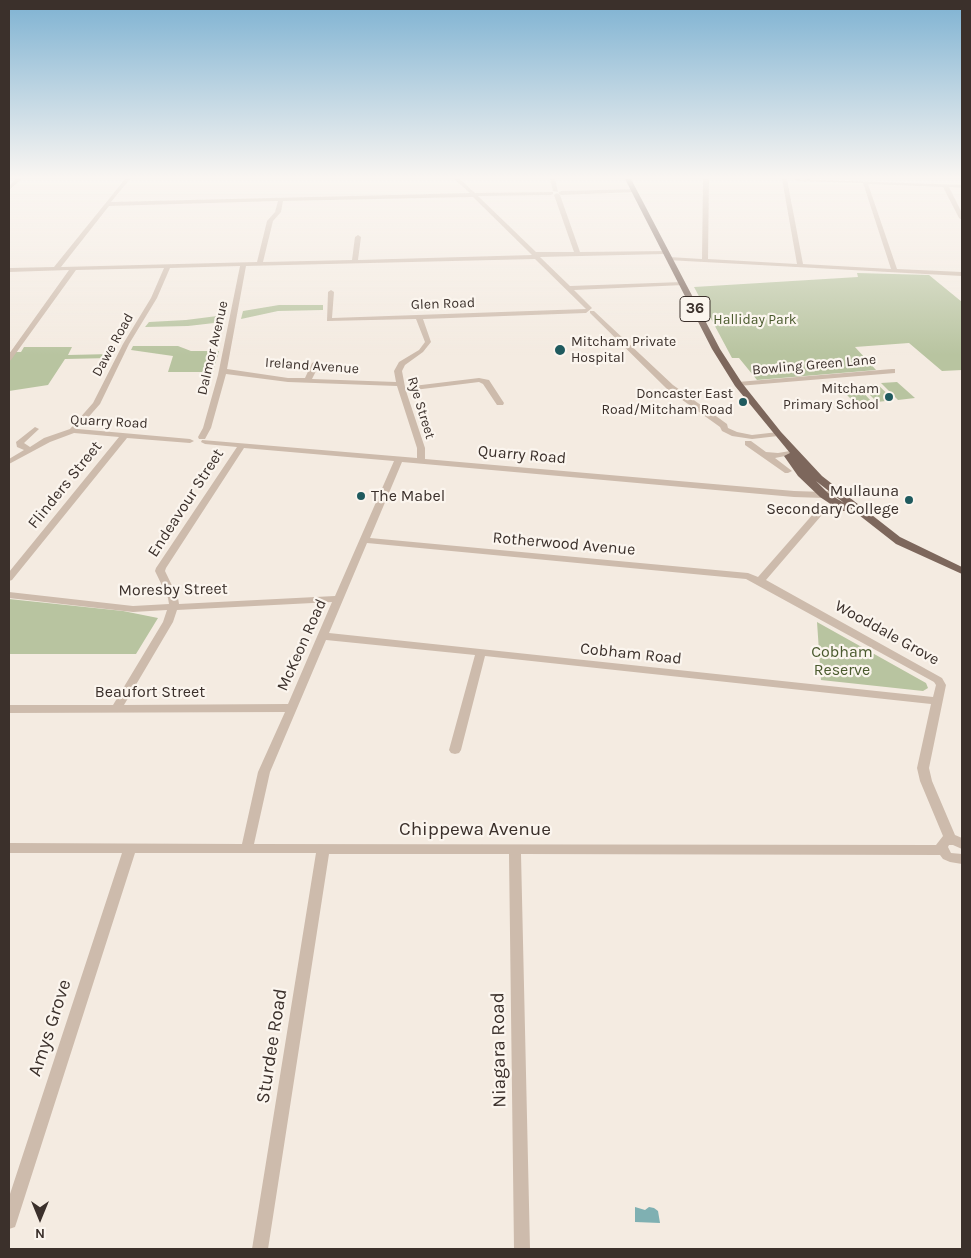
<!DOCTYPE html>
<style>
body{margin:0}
#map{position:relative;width:971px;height:1258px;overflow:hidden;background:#f4ebe1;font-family:Karla,sans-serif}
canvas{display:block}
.frame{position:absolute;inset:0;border:10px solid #3b302b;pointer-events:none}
.north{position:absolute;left:15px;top:1193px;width:50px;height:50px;-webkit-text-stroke:4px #fbf5ee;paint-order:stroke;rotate:180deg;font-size:14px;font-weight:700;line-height:20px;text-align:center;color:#3b302b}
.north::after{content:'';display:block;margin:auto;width:18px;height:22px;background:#3b302b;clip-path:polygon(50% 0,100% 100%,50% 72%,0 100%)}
</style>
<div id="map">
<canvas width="971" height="1258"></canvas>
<div class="frame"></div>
<div class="north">N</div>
</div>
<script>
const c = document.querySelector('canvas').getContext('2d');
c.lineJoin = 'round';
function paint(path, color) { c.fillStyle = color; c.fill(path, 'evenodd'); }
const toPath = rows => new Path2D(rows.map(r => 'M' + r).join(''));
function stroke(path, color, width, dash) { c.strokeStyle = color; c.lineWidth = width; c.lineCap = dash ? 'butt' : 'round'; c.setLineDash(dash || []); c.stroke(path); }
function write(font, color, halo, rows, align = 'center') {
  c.font = font + ' Karla,sans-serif'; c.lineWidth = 4.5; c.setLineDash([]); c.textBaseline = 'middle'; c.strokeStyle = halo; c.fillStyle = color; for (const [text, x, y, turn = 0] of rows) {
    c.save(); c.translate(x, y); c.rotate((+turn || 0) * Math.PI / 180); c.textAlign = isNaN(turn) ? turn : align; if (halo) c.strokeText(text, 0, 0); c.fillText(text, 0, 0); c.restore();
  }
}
paint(toPath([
 [857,273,929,275,962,302,962,370,942,371,909,343,855,347,876,370,757,380,739,358,732,358,694,287,858,277],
 [279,305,323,305,323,310,278,311,241,319,243,311],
 [225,315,223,322,188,326,145,327,149,322,186,320],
 [133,346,178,346,191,351,219,351,213,372,168,372,173,356,131,350],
 [24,347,72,347,68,355,112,354,110,358,65,359,48,385,9,391,9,352,21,352],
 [897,382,915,398,898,400,881,383],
 [877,384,894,400,877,402,860,385],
 [858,387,872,402,856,404,841,389],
 [9,599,123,611,158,618,136,654,9,654],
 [817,622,926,683,928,688,923,691,821,680]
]), '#b8c4a0');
paint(toPath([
 [635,1207,645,1210,649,1207,654,1208,658,1211,660,1223,635,1222]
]), '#7fb0b2');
paint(toPath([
 [16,179,22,179,9,190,9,186,16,179],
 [125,179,130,179,111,202,470,193,454,179,460,179,475,193,553,192,553,194,551,195,478,196,536,252,574,252,554,195,557,193,560,195,580,252,667,251,668,252,665,254,540,257,570,286,682,282,684,283,684,285,574,290,592,308,586,313,423,319,431,342,423,352,405,365,402,371,405,387,479,378,489,380,504,403,503,405,497,405,483,384,479,382,406,391,425,448,425,459,794,491,824,492,836,489,840,492,839,494,824,498,794,497,402,462,370,538,748,573,758,577,821,505,827,505,828,507,827,509,766,580,942,678,946,685,929,768,932,781,955,835,962,838,962,849,953,845,949,845,948,847,951,853,962,854,962,864,950,862,943,859,940,855,521,854,530,1249,514,1249,509,854,329,854,268,1249,252,1249,316,853,135,853,17,1221,15,1227,9,1229,9,1197,122,853,9,853,9,843,242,844,258,772,285,712,9,713,9,705,113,705,163,622,167,610,133,612,9,598,9,592,133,606,169,604,168,598,155,571,156,568,237,447,205,444,201,442,202,440,417,458,417,448,397,386,288,382,226,374,211,428,205,439,199,439,198,437,203,428,218,375,240,266,170,268,157,298,129,344,100,404,78,429,190,439,194,441,190,443,127,438,12,580,9,581,9,572,119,437,74,433,50,442,9,464,9,459,24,450,17,447,16,442,35,427,39,429,24,443,30,447,44,438,70,429,93,403,123,344,151,298,164,268,76,270,11,360,9,361,9,354,69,270,9,272,9,268,54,267,125,179],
 [470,197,473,197,532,255,358,260,361,237,358,235,355,237,352,260,263,262,273,221,281,212,283,201,470,197],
 [278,201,275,212,267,221,257,262,61,267,109,206,278,201],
 [535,259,586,309,332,318,334,292,331,290,328,292,327,321,416,319,425,342,419,350,399,362,394,371,396,382,312,379,320,363,316,361,312,363,305,378,288,378,227,369,246,266,535,259],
 [244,448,394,461,335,596,179,604,178,598,165,571,166,568,244,448],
 [367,543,746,579,934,682,936,685,933,697,329,633,367,543],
 [332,602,288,704,124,705,173,622,177,610,332,602],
 [326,640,475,655,449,750,451,753,455,754,459,753,461,750,485,656,931,704,917,768,920,781,943,836,936,845,254,844,270,772,326,640],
 [550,179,555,179,558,192,553,191,550,179],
 [703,179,709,179,708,259,797,264,782,179,787,179,803,264,891,269,863,183,797,181,795,179,962,185,962,188,949,187,962,213,962,220,959,218,943,187,868,184,897,269,962,272,962,276,667,260,667,258,669,257,702,259,703,179],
 [634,189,636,190,636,192,561,195,558,193,561,191,634,189],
 [590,311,594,311,673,385,727,424,728,428,737,432,752,435,778,432,782,434,778,436,752,439,732,436,722,431,720,427,667,389,590,313,590,311],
 [892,369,895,369,895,373,738,386,734,384,738,382,892,369],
 [745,441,751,441,766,452,778,453,790,451,790,455,775,458,792,471,788,473,785,473,745,445,745,441]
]), '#cdbbac');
paint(toPath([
 [625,179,631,179,720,349,742,383,781,432,822,476,900,537,962,567,962,574,896,544,850,508,849,511,841,511,820,497,798,476,784,456,790,453,735,386,712,349,625,179],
 [816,481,844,503,828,493,816,481]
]), '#7d675c');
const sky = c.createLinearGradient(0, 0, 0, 355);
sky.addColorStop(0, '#7eb2d2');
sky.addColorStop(0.5, '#faf6f2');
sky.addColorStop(1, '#faf6f200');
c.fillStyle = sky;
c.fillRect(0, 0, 971, 355);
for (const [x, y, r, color] of [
 [560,350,6,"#1f5a5e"],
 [889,397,5,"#1f5a5e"],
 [743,402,5,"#1f5a5e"],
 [361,496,5,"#1f5a5e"],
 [909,500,5,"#1f5a5e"]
]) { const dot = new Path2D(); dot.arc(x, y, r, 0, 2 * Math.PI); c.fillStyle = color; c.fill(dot); stroke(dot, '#fbf5ee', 2); }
write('14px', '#3b302b', '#fbf5ee', [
 ["Glen Road",443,304,-2],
 ["Dawe Road",113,345,-61],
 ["Dalmor Avenue",213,348,-77],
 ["Bowling Green Lane",814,365,-5],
 ["Ireland Avenue",312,366,4],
 ["Rye Street",421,408,73],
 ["Quarry Road",109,422,3]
]);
write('14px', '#4a5a2e', '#fbf5ee', [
 ["Halliday Park",755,320]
]);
write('14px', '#3b302b', '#fbf5ee', [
 ["Mitcham Private",571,342,"left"],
 ["Hospital",571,358,"left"],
 ["Mitcham",879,389],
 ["Primary School",879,405],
 ["Doncaster East",733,394],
 ["Road/Mitcham Road",733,410]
], 'right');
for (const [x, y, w] of [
 [695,309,30]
]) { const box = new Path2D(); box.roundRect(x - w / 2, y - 12.5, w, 25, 4); c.fillStyle = '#fbf5ee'; c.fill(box); stroke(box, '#3b302b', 1); }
write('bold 15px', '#3b302b', null, [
 ["36",695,309]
]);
write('16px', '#3b302b', '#fbf5ee', [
 ["Quarry Road",522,455,5],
 ["Flinders Street",65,485,-51],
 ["Endeavour Street",186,503,-57],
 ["Rotherwood Avenue",564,544,5],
 ["Moresby Street",173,590,-1],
 ["Wooddale Grove",887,633,29],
 ["McKeon Road",302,645,-66],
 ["Cobham Road",631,654,6],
 ["Beaufort Street",150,692]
]);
write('16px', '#3b302b', '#fbf5ee', [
 ["Mullauna",899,491],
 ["Secondary College",899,509],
 ["The Mabel",371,496,"left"]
], 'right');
write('16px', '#4a5a2e', '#fbf5ee', [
 ["Cobham",842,652],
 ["Reserve",842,670]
]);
write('19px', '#3b302b', '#fbf5ee', [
 ["Chippewa Avenue",475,830],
 ["Amys Grove",50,1028,-72],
 ["Sturdee Road",272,1046,-81],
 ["Niagara Road",499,1050,-91]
]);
</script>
